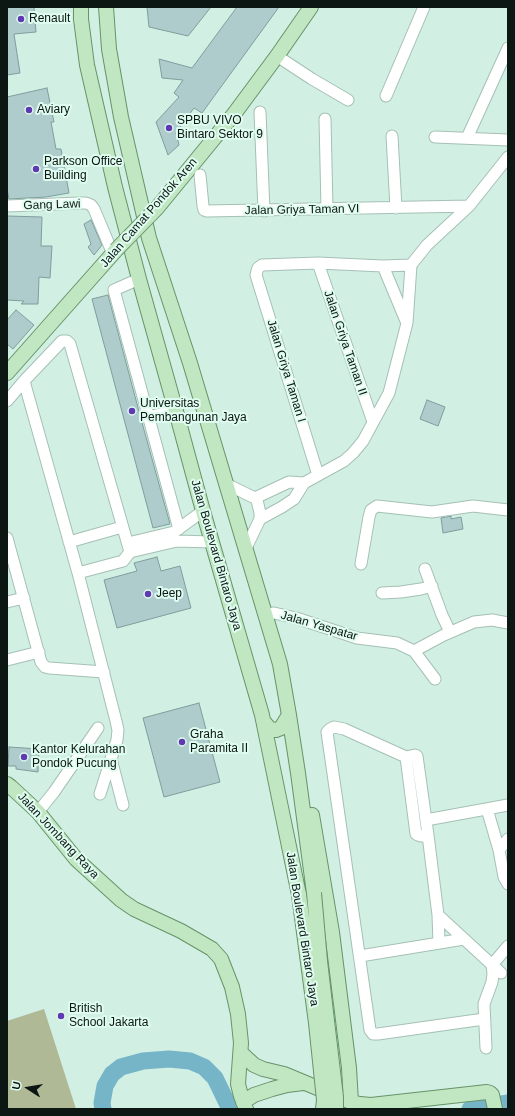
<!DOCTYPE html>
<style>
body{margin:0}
#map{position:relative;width:515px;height:1116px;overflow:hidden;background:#d2efe3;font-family:Arial,sans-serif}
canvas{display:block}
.frame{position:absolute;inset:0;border:8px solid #0c1612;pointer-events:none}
.north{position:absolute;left:8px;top:1068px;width:40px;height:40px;-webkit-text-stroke:3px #dffcf0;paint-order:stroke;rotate:282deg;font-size:11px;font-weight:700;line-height:16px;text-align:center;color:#0c1612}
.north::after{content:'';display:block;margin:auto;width:14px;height:18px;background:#0c1612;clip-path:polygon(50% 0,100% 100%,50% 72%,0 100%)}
</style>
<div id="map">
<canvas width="515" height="1116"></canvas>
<div class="frame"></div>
<div class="north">U</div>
</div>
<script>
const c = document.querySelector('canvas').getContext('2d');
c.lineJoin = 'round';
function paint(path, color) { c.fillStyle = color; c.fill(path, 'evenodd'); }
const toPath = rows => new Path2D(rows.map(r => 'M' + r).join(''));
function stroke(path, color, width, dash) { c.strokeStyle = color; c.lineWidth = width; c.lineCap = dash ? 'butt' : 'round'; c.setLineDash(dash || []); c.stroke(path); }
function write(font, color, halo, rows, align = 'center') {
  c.font = font + ' Arial,sans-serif'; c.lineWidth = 4; c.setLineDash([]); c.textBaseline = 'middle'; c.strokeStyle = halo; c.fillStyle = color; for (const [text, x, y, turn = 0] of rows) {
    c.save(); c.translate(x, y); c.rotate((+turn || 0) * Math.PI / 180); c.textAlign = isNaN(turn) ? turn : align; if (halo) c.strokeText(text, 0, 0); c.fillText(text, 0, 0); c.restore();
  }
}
paint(toPath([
 [44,1009,76,1109,7,1109,7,1021]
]), '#afb996');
stroke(toPath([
 [103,1109,102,1103,105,1086,112,1074,121,1067,143,1061,169,1059,190,1061,204,1067,215,1078,230,1109],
 [470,1109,508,1103]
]), '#76b5c8', 17);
const building = toPath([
 [7,7,34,7,36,32,14,34,20,73,7,75,7,7],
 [147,7,211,7,188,36,149,27,147,7],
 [237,7,279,7,202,113,194,108,176,133,179,145,168,155,156,122,179,97,174,93,183,80,162,78,159,59,192,68,237,7],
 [47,88,54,122,51,122,56,149,61,149,69,193,46,197,9,199,7,189,7,97,47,88],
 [7,216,42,217,41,246,52,246,50,278,39,277,38,304,21,304,24,301,7,300,7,216],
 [91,220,102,245,94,255,88,247,91,244,84,224,91,220],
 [108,295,141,419,170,524,153,528,92,299,108,295],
 [16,310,34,325,13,349,7,344,7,320,16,310],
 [427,400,445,407,438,426,420,419,427,400],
 [451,516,451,519,461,517,463,529,443,533,441,518,451,516],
 [157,557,161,571,180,566,191,608,117,628,104,580,137,571,134,563,157,557],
 [199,703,220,782,164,797,143,718,199,703],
 [9,747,39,749,38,772,16,769,16,766,8,766,9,747]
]);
paint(building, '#adcccb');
stroke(building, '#7f9d9c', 1);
const minor = toPath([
 [277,56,312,79,348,100],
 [386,96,424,7],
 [260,112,264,211],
 [325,119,327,209],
 [392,136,396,208],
 [435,137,508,140],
 [467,138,508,48],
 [200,175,203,206,204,210,207,211,469,206],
 [7,206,80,203,86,203,91,205,94,209,113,254],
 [318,263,373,422],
 [383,266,406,321],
 [139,279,114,290,179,529],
 [24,381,78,573,116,721,118,730,117,740,100,794],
 [7,401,24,381,62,341,67,341,70,344,130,552],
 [148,417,176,410],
 [318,475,256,275,257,271,258,268,262,265,318,263,383,266,411,265],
 [226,484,255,498,257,500,260,513,260,519,245,550],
 [255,498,289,482,304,483],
 [260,519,282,507,294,499,304,483,344,461,353,453,363,441,389,393,407,323,411,265,427,245,469,206,508,157],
 [7,538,41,662,45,667,49,668,104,672],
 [69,542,122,527],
 [128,543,174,532,203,511],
 [361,564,369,517,371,510,377,506,432,512,473,506,508,510],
 [425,569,442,615,450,632],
 [78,573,123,561,130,552,177,541,211,542],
 [382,593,401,592,421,589,432,586],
 [7,602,24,598],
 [265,614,274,613,296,618,357,638,397,643,414,651,444,635,474,622,492,620,508,623],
 [414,651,435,679],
 [7,660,39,652],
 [406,757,416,834,418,835,421,836,428,835],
 [111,759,123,805],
 [487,809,499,850,504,877,508,884],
 [38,812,54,792,98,728],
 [426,820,508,805],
 [499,850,508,839],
 [438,915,501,973],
 [439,943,438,915,428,835,417,756,415,755,406,757,344,729,334,727,330,729,327,732,370,1030,373,1034,378,1034,484,1019],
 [360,956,464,939],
 [486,1048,484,1004,492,982,493,974,492,965,508,946]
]);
const major = toPath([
 [81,7,81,19,87,65,115,187,139,279,174,404,203,511,262,715,299,895],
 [106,7,109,49,121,117,149,238,190,363,280,664,289,715,298,773,314,893],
 [157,208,234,114,277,56,311,7],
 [7,373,116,250],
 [264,722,270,729,276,730,281,728,289,715],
 [7,784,11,787,38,812,76,859,121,900,134,909,181,931,212,949,221,959,232,987,238,1014,241,1043,238,1084,241,1096,246,1109],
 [312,815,332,932,349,1068,351,1102],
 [241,1053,254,1065,263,1069,284,1074,351,1102,360,1104,371,1105,487,1092,490,1093,492,1095,495,1109],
 [243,1102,254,1095,272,1089,287,1085,303,1083]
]);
stroke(minor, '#a5c0b5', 13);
stroke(major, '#669369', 16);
stroke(minor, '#fff', 11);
stroke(major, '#c0e7c1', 14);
const majorBridge = toPath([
 [116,250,157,208],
 [314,893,320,961,336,1097,336,1109],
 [299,895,316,1023,324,1100,323,1109]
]);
stroke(majorBridge, '#669369', 16, []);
stroke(majorBridge, '#c0e7c1', 14);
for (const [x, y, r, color] of [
 [21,19,4,"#5f39b2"],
 [29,110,4,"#5f39b2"],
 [169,128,4,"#5f39b2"],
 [36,169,4,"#5f39b2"],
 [132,411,4,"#5f39b2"],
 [148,594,4,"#5f39b2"],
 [182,742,4,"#5f39b2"],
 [24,757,4,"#5f39b2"],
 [61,1016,4,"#5f39b2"]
]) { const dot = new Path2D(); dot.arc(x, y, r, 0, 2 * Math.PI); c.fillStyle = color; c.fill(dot); stroke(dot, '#dffcf0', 1.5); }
write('12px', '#0c1612', '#dffcf0', [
 ["Renault",29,19],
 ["Aviary",37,110],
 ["SPBU VIVO",177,121],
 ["Bintaro Sektor 9",177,135],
 ["Parkson Office",44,162],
 ["Building",44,176],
 ["Universitas",140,404],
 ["Pembangunan Jaya",140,418],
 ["Jeep",156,594],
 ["Graha",190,735],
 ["Paramita II",190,749],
 ["Kantor Kelurahan",32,750],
 ["Pondok Pucung",32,764],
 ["British",69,1009],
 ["School Jakarta",69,1023]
], 'left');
write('12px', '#0c1612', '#dffcf0', [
 ["Gang Lawi",52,205,-2],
 ["Jalan Griya Taman VI",302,210,-1],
 ["Jalan Camat Pondok Aren",149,213,-49],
 ["Jalan Griya Taman II",345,343,71],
 ["Jalan Griya Taman I",286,371,73],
 ["Jalan Boulevard Bintaro Jaya",216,555,74],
 ["Jalan Yaspatar",319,626,16],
 ["Jalan Jombang Raya",58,836,47],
 ["Jalan Boulevard Bintaro Jaya",302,929,81]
]);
</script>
